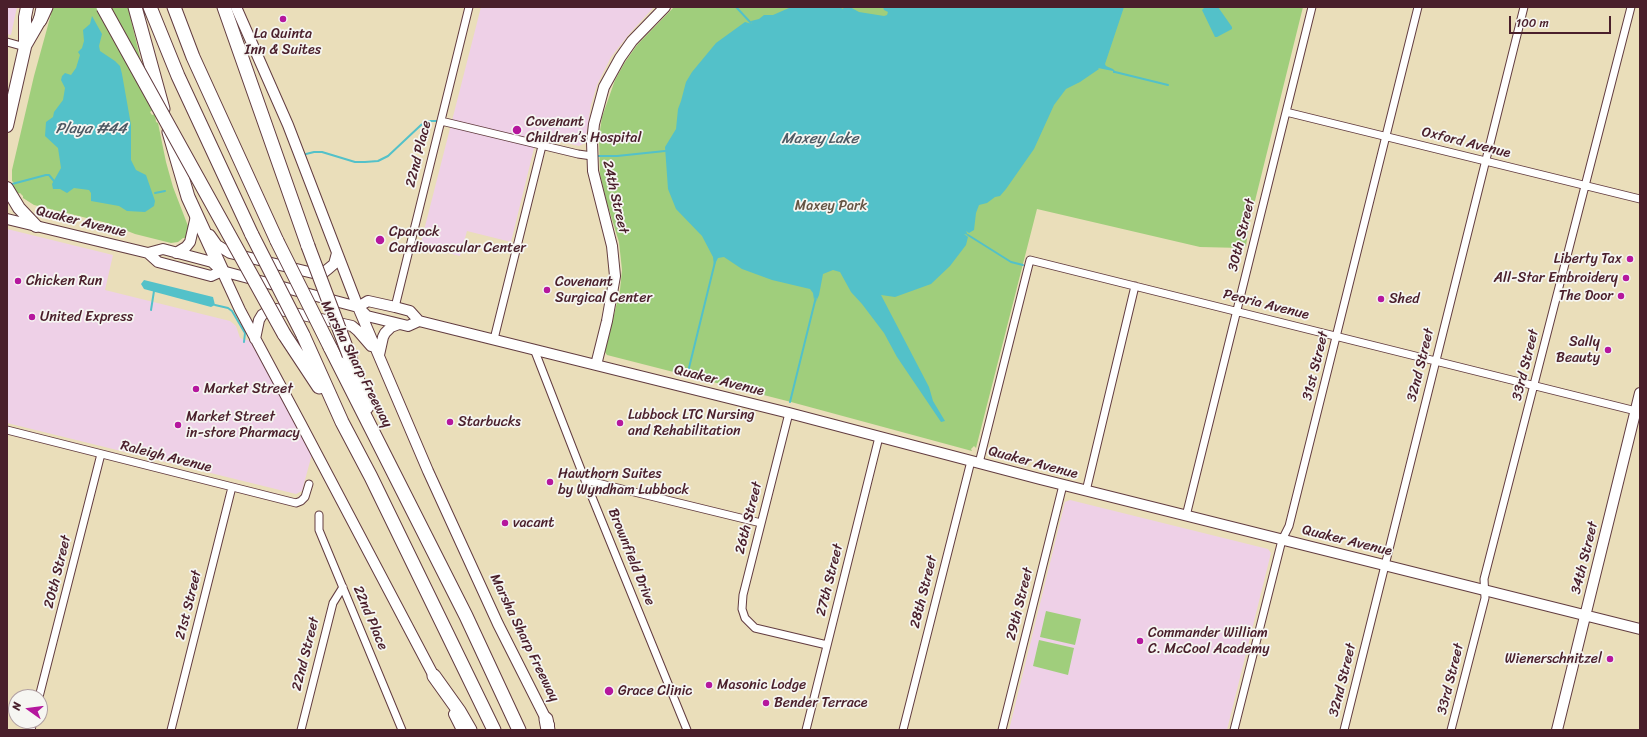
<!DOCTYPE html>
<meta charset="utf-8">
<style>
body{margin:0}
#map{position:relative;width:1647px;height:737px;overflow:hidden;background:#eadeba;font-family:Sriracha,sans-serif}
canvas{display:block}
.frame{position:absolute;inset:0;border:8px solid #4a1f2b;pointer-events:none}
.north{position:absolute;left:8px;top:689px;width:40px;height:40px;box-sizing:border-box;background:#f6f6f2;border:1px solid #b1a0a2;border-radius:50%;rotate:284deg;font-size:11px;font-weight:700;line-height:16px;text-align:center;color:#4a1f2b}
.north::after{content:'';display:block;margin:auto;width:14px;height:18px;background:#b5179e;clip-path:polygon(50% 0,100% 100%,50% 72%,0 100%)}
.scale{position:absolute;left:1509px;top:16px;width:102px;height:18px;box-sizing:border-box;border:2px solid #4a1f2b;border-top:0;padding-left:5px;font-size:12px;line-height:14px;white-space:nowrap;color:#4a1f2b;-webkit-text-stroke:3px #f6f6f2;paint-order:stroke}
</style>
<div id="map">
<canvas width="1647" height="737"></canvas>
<div class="frame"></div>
<div class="north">N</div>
<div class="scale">100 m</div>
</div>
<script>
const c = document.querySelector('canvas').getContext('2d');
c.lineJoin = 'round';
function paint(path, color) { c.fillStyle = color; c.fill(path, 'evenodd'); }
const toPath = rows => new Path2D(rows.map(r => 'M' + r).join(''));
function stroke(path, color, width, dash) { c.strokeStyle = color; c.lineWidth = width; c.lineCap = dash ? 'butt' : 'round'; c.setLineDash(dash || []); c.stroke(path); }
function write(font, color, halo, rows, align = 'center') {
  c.font = font + ' Sriracha,sans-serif'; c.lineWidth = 3.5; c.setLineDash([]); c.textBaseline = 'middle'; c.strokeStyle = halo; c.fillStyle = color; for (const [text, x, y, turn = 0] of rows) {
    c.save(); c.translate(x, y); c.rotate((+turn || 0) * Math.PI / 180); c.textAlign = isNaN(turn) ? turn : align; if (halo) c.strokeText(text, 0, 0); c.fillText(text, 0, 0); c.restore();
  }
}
paint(toPath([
 [7,7,17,7,11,35,7,34],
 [481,7,654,7,630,33,611,57,597,85,591,105,585,143,579,146,537,136,511,242,467,231,460,256,420,246],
 [7,229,113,255,105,290,230,321,236,326,240,338,251,341,312,454,302,491,296,494,7,423],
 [1070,500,1268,549,1271,553,1227,730,1009,730,1065,502]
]), '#eed0e7');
paint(toPath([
 [53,7,128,7,137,45,153,110,150,112,152,115,155,114,156,122,158,123,166,162,173,187,188,226,187,238,183,238,178,242,171,243,135,234,107,223,34,205,23,198,23,196,20,193,16,194,13,187,14,183,12,181,12,170,34,76],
 [674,7,1303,7,1249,225,1246,246,1242,248,1200,247,1037,209,976,448,974,446,971,449,972,451,791,402,607,355,605,352,620,290,622,270,619,242,606,200,600,174,599,137,602,117,615,80,625,62,637,45],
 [1046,611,1081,619,1075,645,1040,637],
 [1039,640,1074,648,1068,675,1033,666]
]), '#a0ce7c');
paint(toPath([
 [799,7,839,7,843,9,844,7,850,7,859,12,884,16,887,15,888,12,884,10,883,7,1124,7,1105,64,1106,66,1113,69,1115,71,1115,73,1113,73,1113,71,1098,68,1099,69,1080,82,1066,89,1054,105,1034,149,1006,189,1000,196,995,197,987,203,979,205,976,213,974,230,969,233,966,231,968,235,964,234,968,237,966,245,950,266,931,284,895,297,881,295,929,387,933,401,945,421,941,422,897,357,884,333,862,304,851,292,840,272,833,270,823,274,819,295,815,304,817,298,815,297,814,300,813,293,810,289,772,280,742,269,724,257,718,258,714,266,713,257,702,236,676,209,668,189,665,147,676,129,678,109,681,101,686,82,692,72,716,43,745,22,752,24,751,21,759,19,764,15,773,15,789,8],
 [1205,7,1218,7,1232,27,1232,29,1217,37,1215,37,1202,10],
 [92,16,102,34,99,46,100,51,115,61,120,66,122,74,131,125,131,160,136,170,146,175,155,201,154,206,145,212,127,211,119,206,91,201,91,193,89,190,74,188,67,193,60,189,53,189,52,184,61,168,58,148,45,136,46,122,53,117,54,112,63,100,65,88,61,80,62,76,65,73,71,75,76,68,80,55,78,52,82,48,84,41,83,30,90,24],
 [144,280,213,297,215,305,211,307,144,289,141,284]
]), '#53c1c9');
stroke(toPath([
 [736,7,751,23],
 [1115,72,1168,85],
 [306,154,314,152,322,152,355,162,365,162,378,161,388,156,421,125,429,121,440,121],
 [595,156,617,156,665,151],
 [12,184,46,175,49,175,54,181],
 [155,193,165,191],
 [968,235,1011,262,1023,265],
 [215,305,228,308,232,311,245,333,244,342],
 [151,310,154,291],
 [687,376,715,262],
 [790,402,816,297]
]), '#53c1c9', 2);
const street = toPath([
 [7,42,25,47],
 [1286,112,1640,199],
 [441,121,578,154,592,156],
 [395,307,469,7],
 [494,339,542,146],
 [534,349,585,480,687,730],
 [789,413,743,595,742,609,745,618,755,628,827,645],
 [7,430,288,501,296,503,301,501,305,497,309,484],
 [979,463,1030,260,1636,411],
 [585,480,761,523],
 [1086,491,1135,286],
 [319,515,319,530,402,730],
 [1186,516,1312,7],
 [39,697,101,454],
 [31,730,33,721],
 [171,730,232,487],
 [301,730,333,603,343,587],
 [806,730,879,437],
 [903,730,971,461],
 [1002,730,1063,485],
 [1234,730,1282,540,1289,526,1418,7],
 [1344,730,1524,7],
 [1451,730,1485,598,1484,579,1631,7]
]);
const secondary = toPath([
 [236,7,288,125,358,307,428,471,498,624,549,725],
 [7,219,148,253,158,262,211,276,222,271],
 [210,235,217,245,230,253,313,273,323,273,328,269,334,264,337,253],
 [148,253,163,249,212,262,222,271,358,307,367,316,408,326,419,321],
 [176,253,186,247,190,242,196,216],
 [222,271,240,310,301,424,437,682],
 [358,307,368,301,395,307,410,311,419,321,789,413,1040,479,1640,629],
 [255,339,259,320,262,315,268,311,276,309,352,326,358,331,371,346],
 [379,355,383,337,385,333,391,327,399,324],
 [596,365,607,321,615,276,612,246,593,171,592,142,594,124,604,87,620,58,632,41,665,7],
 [454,714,462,730],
 [1557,730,1640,393]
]);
const primary = toPath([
 [25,46,40,20,42,10],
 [7,126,25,47,25,17,27,7],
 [7,188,19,208,36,226]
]);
const highway = toPath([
 [135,7,163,109],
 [150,7,178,76,252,235],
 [174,7,193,57,277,241],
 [224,7,308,246],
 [40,20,46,7],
 [169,132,188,197,222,271],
 [284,334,319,387],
 [303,335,342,422,371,477,494,730],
 [330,347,466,616,519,730],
 [349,355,367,407],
 [434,676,459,711,470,730],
 [546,719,548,730]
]);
stroke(street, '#623c40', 9);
stroke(secondary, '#623c40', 12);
stroke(primary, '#623c40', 14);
stroke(highway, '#623c40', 15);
stroke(street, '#fff', 7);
stroke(secondary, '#fff', 10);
stroke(primary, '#fff', 12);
stroke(highway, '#fff', 13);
const highwayBridge = toPath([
 [103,7,284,334],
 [252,235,303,335],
 [277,241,330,347],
 [308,246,349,355]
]);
stroke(highwayBridge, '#623c40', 15, []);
stroke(highwayBridge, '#fff', 13);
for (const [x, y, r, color] of [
 [283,19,4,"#b5179e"],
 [517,130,5,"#b5179e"],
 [380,240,5,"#b5179e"],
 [1630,259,4,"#b5179e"],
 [1626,278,4,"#b5179e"],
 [18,281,4,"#b5179e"],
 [547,290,4,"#b5179e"],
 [1621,296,4,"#b5179e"],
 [1381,299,4,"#b5179e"],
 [32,317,4,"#b5179e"],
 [1608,350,4,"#b5179e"],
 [196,389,4,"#b5179e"],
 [450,422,4,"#b5179e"],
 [620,423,4,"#b5179e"],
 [178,425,4,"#b5179e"],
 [550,482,4,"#b5179e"],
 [505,523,4,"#b5179e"],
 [1140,641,4,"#b5179e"],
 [1610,659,4,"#b5179e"],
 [709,685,4,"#b5179e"],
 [609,691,5,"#b5179e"],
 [766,703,4,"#b5179e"]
]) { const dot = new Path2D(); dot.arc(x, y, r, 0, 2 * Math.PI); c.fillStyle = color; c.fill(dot); stroke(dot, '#f6f6f2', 1.5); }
write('14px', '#4a1f2b', '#f6f6f2', [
 ["La Quinta",283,34,"center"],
 ["Inn & Suites",283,50,"center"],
 ["Covenant",526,122],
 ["Children’s Hospital",526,138],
 ["Cparock",389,232],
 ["Cardiovascular Center",389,248],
 ["Liberty Tax",1622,259,"right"],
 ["All-Star Embroidery",1618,278,"right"],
 ["Chicken Run",26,281],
 ["Covenant",555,282],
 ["Surgical Center",555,298],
 ["The Door",1613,296,"right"],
 ["Shed",1389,299],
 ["United Express",40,317],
 ["Sally",1600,342,"right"],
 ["Beauty",1600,358,"right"],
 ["Market Street",204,389],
 ["Lubbock LTC Nursing",628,415],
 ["and Rehabilitation",628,431],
 ["Market Street",186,417],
 ["in-store Pharmacy",186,433],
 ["Starbucks",458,422],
 ["Hawthorn Suites",558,474],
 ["by Wyndham Lubbock",558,490],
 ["vacant",513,523],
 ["Commander William",1148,633],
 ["C. McCool Academy",1148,649],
 ["Wienerschnitzel",1602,659,"right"],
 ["Masonic Lodge",717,685],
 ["Grace Clinic",618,691],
 ["Bender Terrace",774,703]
], 'left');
write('14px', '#4a1f2b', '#f6f6f2', [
 ["Oxford Avenue",1466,143,14],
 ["22nd Place",419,154,-76],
 ["24th Street",615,197,77],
 ["Quaker Avenue",81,222,14],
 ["30th Street",1242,235,-76],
 ["Peoria Avenue",1266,305,14],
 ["Marsha Sharp Freeway",356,364,63],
 ["32nd Street",1421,365,-76],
 ["33rd Street",1526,365,-76],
 ["31st Street",1316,366,-76],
 ["Quaker Avenue",719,381,14],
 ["Raleigh Avenue",166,457,14],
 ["Quaker Avenue",1033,463,15],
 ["26th Street",749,518,-76],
 ["Quaker Avenue",1347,541,14],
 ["Brownfield Drive",631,557,68],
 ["34th Street",1585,558,-76],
 ["20th Street",58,572,-76],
 ["27th Street",830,580,-76],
 ["28th Street",924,592,-76],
 ["29th Street",1020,604,-76],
 ["21st Street",189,605,-76],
 ["22nd Place",370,618,67],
 ["Marsha Sharp Freeway",524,638,64],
 ["22nd Street",306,654,-76],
 ["33rd Street",1451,679,-76],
 ["32nd Street",1343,680,-76]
]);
write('14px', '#645443', '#f6f6f2', [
 ["Maxey Park",831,206]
]);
write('italic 15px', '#4d5862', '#f6f6f2', [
 ["Playa #44",91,129],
 ["Maxey Lake",820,139]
]);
</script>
